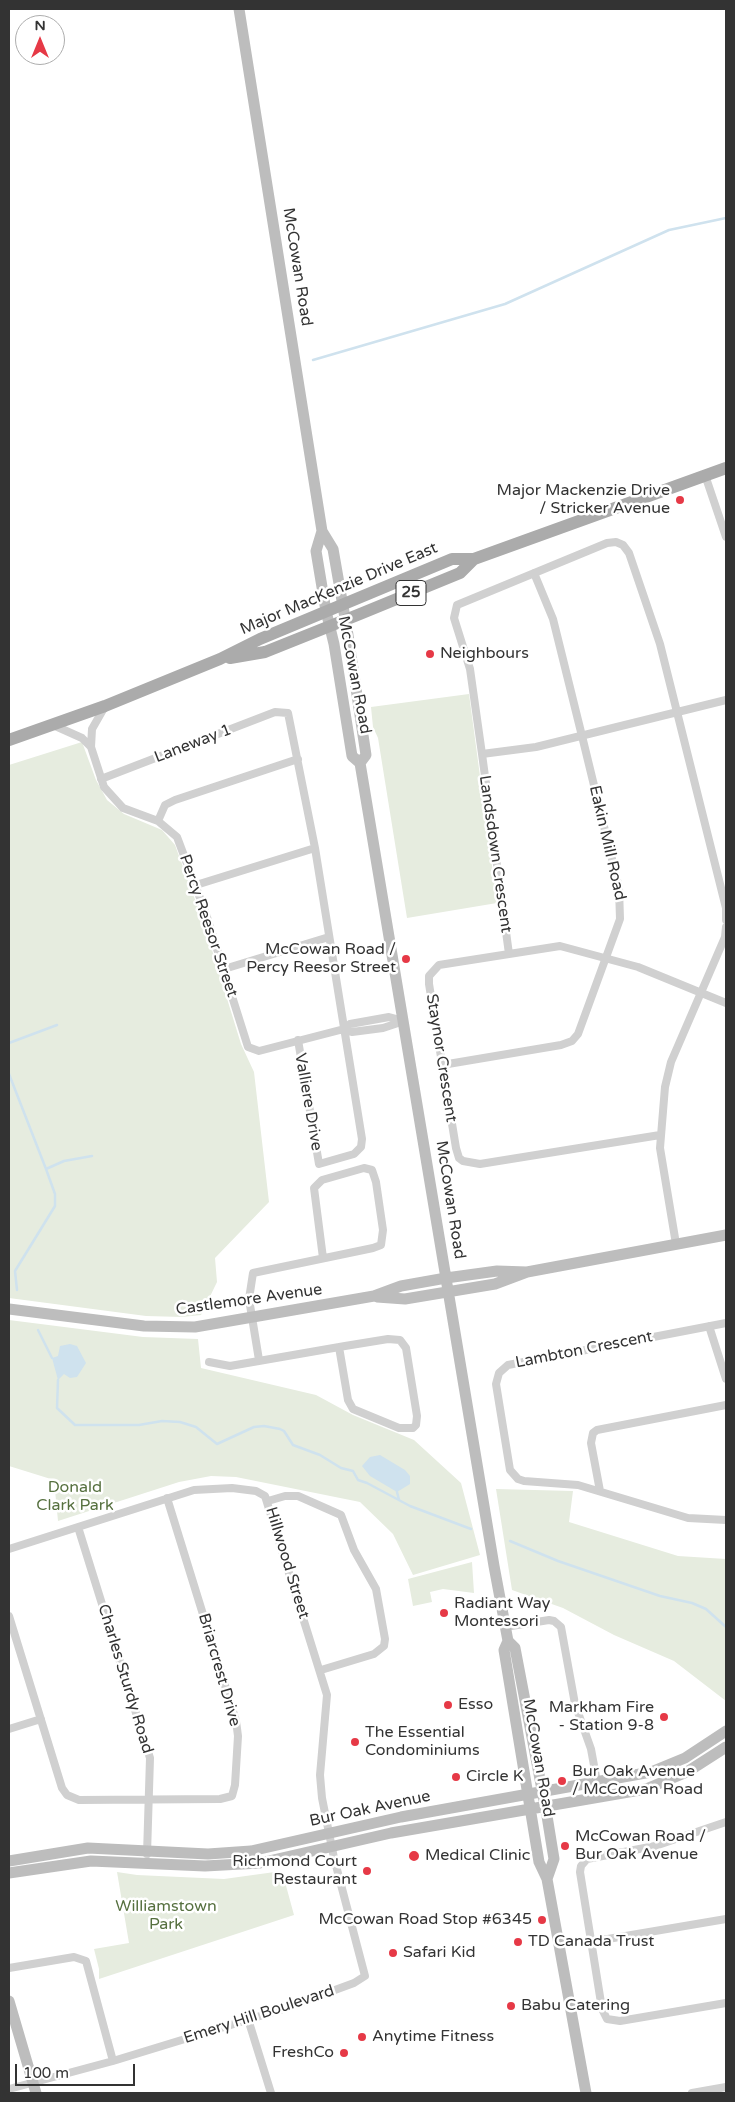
<!DOCTYPE html>
<style>
body{margin:0}
#map{position:relative;width:735px;height:2102px;overflow:hidden;background:#fff;font-family:"Varela Round",sans-serif}
canvas{display:block}
.frame{position:absolute;inset:0;border:10px solid #333;pointer-events:none}
.north{position:absolute;left:15px;top:15px;width:50px;height:50px;box-sizing:border-box;background:#fff;border:1px solid #adadad;border-radius:50%;rotate:0deg;font-size:14px;font-weight:700;line-height:20px;text-align:center;color:#333}
.north::after{content:'';display:block;margin:auto;width:18px;height:22px;background:#e63946;clip-path:polygon(50% 0,100% 100%,50% 72%,0 100%)}
.scale{position:absolute;left:15px;top:2064px;width:120px;height:22px;box-sizing:border-box;border:2px solid #333;border-top:0;padding-left:6px;font-size:15px;line-height:18px;white-space:nowrap;color:#333;-webkit-text-stroke:4px #fff;paint-order:stroke}
</style>
<div id="map">
<canvas width="735" height="2102"></canvas>
<div class="frame"></div>
<div class="north">N</div>
<div class="scale">100 m</div>
</div>
<script>
const c = document.querySelector('canvas').getContext('2d');
c.lineJoin = 'round';
function paint(path, color) { c.fillStyle = color; c.fill(path, 'evenodd'); }
const toPath = rows => new Path2D(rows.map(r => 'M' + r).join(''));
function stroke(path, color, width, dash) { c.strokeStyle = color; c.lineWidth = width; c.lineCap = dash ? 'butt' : 'round'; c.setLineDash(dash || []); c.stroke(path); }
function write(font, color, halo, rows, align = 'center') {
  c.font = font + ' "Varela Round",sans-serif'; c.lineWidth = 5; c.setLineDash([]); c.textBaseline = 'middle'; c.strokeStyle = halo; c.fillStyle = color; for (const [text, x, y, turn = 0] of rows) {
    c.save(); c.translate(x, y); c.rotate((+turn || 0) * Math.PI / 180); c.textAlign = isNaN(turn) ? turn : align; if (halo) c.strokeText(text, 0, 0); c.fillText(text, 0, 0); c.restore();
  }
}
paint(toPath([
 [469,694,497,903,407,918,378,738,373,727,371,707],
 [82,742,96,780,107,800,124,814,162,830,175,845,204,924,241,1044,254,1072,269,1202,215,1258,217,1282,201,1315,182,1317,146,1316,9,1298,9,765],
 [9,1320,143,1337,198,1339,201,1368,316,1395,353,1415,414,1440,461,1483,480,1555,413,1575,393,1534,360,1502,236,1477,211,1476,179,1482,58,1521,54,1480,9,1466],
 [496,1489,573,1491,569,1522,678,1556,726,1559,726,1701,674,1661,614,1635,563,1608,512,1590],
 [472,1562,474,1593,443,1589,430,1592,432,1602,413,1606,408,1579],
 [282,1871,294,1915,99,1979,99,1969,94,1949,129,1943,117,1872,137,1875,224,1879]
]), '#e6ecdf');
paint(toPath([
 [70,1344,77,1346,86,1363,77,1377,70,1378,64,1374,58,1380,52,1358,58,1356,60,1346],
 [380,1455,405,1470,410,1476,410,1484,397,1492,370,1476,362,1466,370,1457]
]), '#cfe2ee');
stroke(toPath([
 [313,360,505,304,669,230,726,218],
 [9,1043,57,1025],
 [9,1074,46,1169,55,1194,55,1206,15,1271,17,1290],
 [46,1169,64,1161,92,1156],
 [38,1330,52,1358],
 [58,1380,57,1408,75,1425,139,1425,162,1421,180,1422,196,1427,217,1444,254,1427,264,1426,280,1429,284,1431,293,1445,320,1455,341,1468,353,1471,358,1480,367,1483,410,1506,471,1529],
 [397,1492,399,1500],
 [510,1541,558,1561,660,1596,692,1603,706,1609,726,1627]
]), '#cfe2ee', 2.5);
stroke(toPath([
 [705,475,726,537],
 [104,708,92,729,91,747,104,787,123,808,158,821,177,837,206,914,248,1047,259,1051,344,1029,350,1024,389,1017,404,1021],
 [53,725,82,738,91,747],
 [482,754,470,669,454,618,457,605,607,543,616,542,623,545,629,553,660,644,726,908,726,920],
 [101,779,275,712,288,713,315,848,362,1139,361,1147,354,1154,319,1164,298,1040],
 [158,821,165,805,175,800,298,759],
 [196,885,315,848],
 [509,954,482,754,536,747,726,700],
 [224,969,329,937],
 [344,1029,352,1032,383,1028,404,1021],
 [442,1065,561,1045,572,1041,578,1034,620,919,619,888,582,736,553,619,534,573],
 [660,1135,480,1164,463,1161,459,1158,456,1148,429,984,429,976,439,965,560,946,638,967,726,1003],
 [676,1244,660,1148,665,1087,671,1062,725,937,726,927],
 [726,1323,508,1365,499,1373,496,1384,510,1470,518,1479,524,1481,578,1485,688,1518,726,1520],
 [709,1326,726,1379],
 [259,1360,249,1299,253,1273,373,1248,381,1245,383,1230,376,1182,372,1170,364,1168,322,1180,314,1188,323,1258],
 [209,1362,230,1366,345,1346,388,1339,400,1340,406,1348,417,1416,416,1425,413,1428,399,1428,353,1409,348,1400,339,1347],
 [600,1491,591,1443,593,1433,597,1430,726,1405],
 [268,1501,285,1496,298,1496,341,1515,354,1550,376,1589,385,1639,384,1646,374,1654,321,1670],
 [78,1527,150,1758,147,1854],
 [9,1549,194,1490,232,1488,256,1491,265,1496,327,1695,320,1775,322,1798,334,1858,365,1976,354,1983,283,2009,113,2061,9,2089],
 [9,1616,62,1788,67,1795,79,1800,220,1799,232,1796,235,1785,238,1736,236,1721,167,1498],
 [505,1627,549,1620,554,1621,561,1627,575,1704,591,1749,597,1782],
 [9,1729,41,1719],
 [726,1822,655,1846,587,1859,581,1866,580,1872,602,2009,607,2019,620,2021,726,2003],
 [590,1942,726,1919],
 [9,1968,74,1957,86,1961,113,2061],
 [248,2019,271,2093],
 [692,2093,726,2087]
]), '#d0d0d0', 8);
stroke(toPath([
 [239,9,322,531,333,549,348,635,366,755,360,763],
 [322,531,316,551,326,611,334,644,352,756,360,763,494,1566,508,1641,515,1648,547,1816,554,1859,547,1879],
 [377,1297,405,1299,495,1284,527,1272,726,1235],
 [9,1309,144,1326,195,1327,374,1296,401,1286,446,1278,497,1271,527,1272],
 [508,1641,504,1650,539,1862,547,1879,586,2093],
 [9,1861,88,1848,208,1854,251,1851,401,1817,651,1772,685,1758,726,1731],
 [9,1873,91,1861,205,1866,260,1863,391,1833,646,1789,687,1772,726,1747],
 [9,2001,36,2093]
]), '#bdbdbd', 11);
stroke(toPath([
 [230,658,265,652,360,614,460,573,474,559],
 [9,740,105,706,220,659,260,639,452,559,474,559,726,468]
]), '#ababab', 12);
for (const [x, y, r, color] of [
 [680,500,5,"#e63946"],
 [430,654,5,"#e63946"],
 [406,959,5,"#e63946"],
 [444,1613,5,"#e63946"],
 [448,1705,5,"#e63946"],
 [664,1717,5,"#e63946"],
 [355,1742,5,"#e63946"],
 [456,1777,5,"#e63946"],
 [562,1781,5,"#e63946"],
 [565,1846,5,"#e63946"],
 [414,1856,6,"#e63946"],
 [367,1871,5,"#e63946"],
 [542,1920,5,"#e63946"],
 [518,1942,5,"#e63946"],
 [393,1953,5,"#e63946"],
 [511,2006,5,"#e63946"],
 [362,2037,5,"#e63946"],
 [344,2053,5,"#e63946"]
]) { const dot = new Path2D(); dot.arc(x, y, r, 0, 2 * Math.PI); c.fillStyle = color; c.fill(dot); stroke(dot, '#fff', 2); }
for (const [x, y, w] of [
 [411,593,30]
]) { const box = new Path2D(); box.roundRect(x - w / 2, y - 12.5, w, 25, 4); c.fillStyle = '#fff'; c.fill(box); stroke(box, '#333', 1); }
write('bold 15px', '#333', null, [
 ["25",411,593]
]);
write('16px', '#333', '#fff', [
 ["McCowan Road",297,267,81],
 ["Major MacKenzie Drive East",339,589,-23],
 ["McCowan Road",354,675,79],
 ["Laneway 1",193,744,-21],
 ["Eakin Mill Road",607,843,77],
 ["Landsdown Crescent",495,854,82],
 ["Percy Reesor Street",208,926,71],
 ["Staynor Crescent",441,1058,81],
 ["Valliere Drive",308,1102,80],
 ["McCowan Road",450,1200,81],
 ["Castlemore Avenue",249,1300,-8],
 ["Lambton Crescent",584,1350,-11],
 ["Hillwood Street",287,1563,73],
 ["Briarcrest Drive",219,1670,74],
 ["Charles Sturdy Road",125,1679,73],
 ["McCowan Road",538,1758,80],
 ["Bur Oak Avenue",370,1809,-12],
 ["Emery Hill Boulevard",259,2015,-18]
]);
write('16px', '#333', '#fff', [
 ["Major Mackenzie Drive",670,491,"right"],
 ["/ Stricker Avenue",670,509,"right"],
 ["Neighbours",440,654],
 ["McCowan Road /",396,950,"right"],
 ["Percy Reesor Street",396,968,"right"],
 ["Radiant Way",454,1604],
 ["Montessori",454,1622],
 ["Esso",458,1705],
 ["Markham Fire",654,1708,"right"],
 ["- Station 9-8",654,1726,"right"],
 ["The Essential",365,1733],
 ["Condominiums",365,1751],
 ["Bur Oak Avenue",572,1772],
 ["/ McCowan Road",572,1790],
 ["Circle K",466,1777],
 ["McCowan Road /",575,1837],
 ["Bur Oak Avenue",575,1855],
 ["Medical Clinic",425,1856],
 ["Richmond Court",357,1862,"right"],
 ["Restaurant",357,1880,"right"],
 ["McCowan Road Stop #6345",532,1920,"right"],
 ["TD Canada Trust",528,1942],
 ["Safari Kid",403,1953],
 ["Babu Catering",521,2006],
 ["Anytime Fitness",372,2037],
 ["FreshCo",334,2053,"right"]
], 'left');
write('16px', '#56703f', '#fff', [
 ["Donald",75,1488],
 ["Clark Park",75,1506],
 ["Williamstown",166,1907],
 ["Park",166,1925]
]);
</script>
